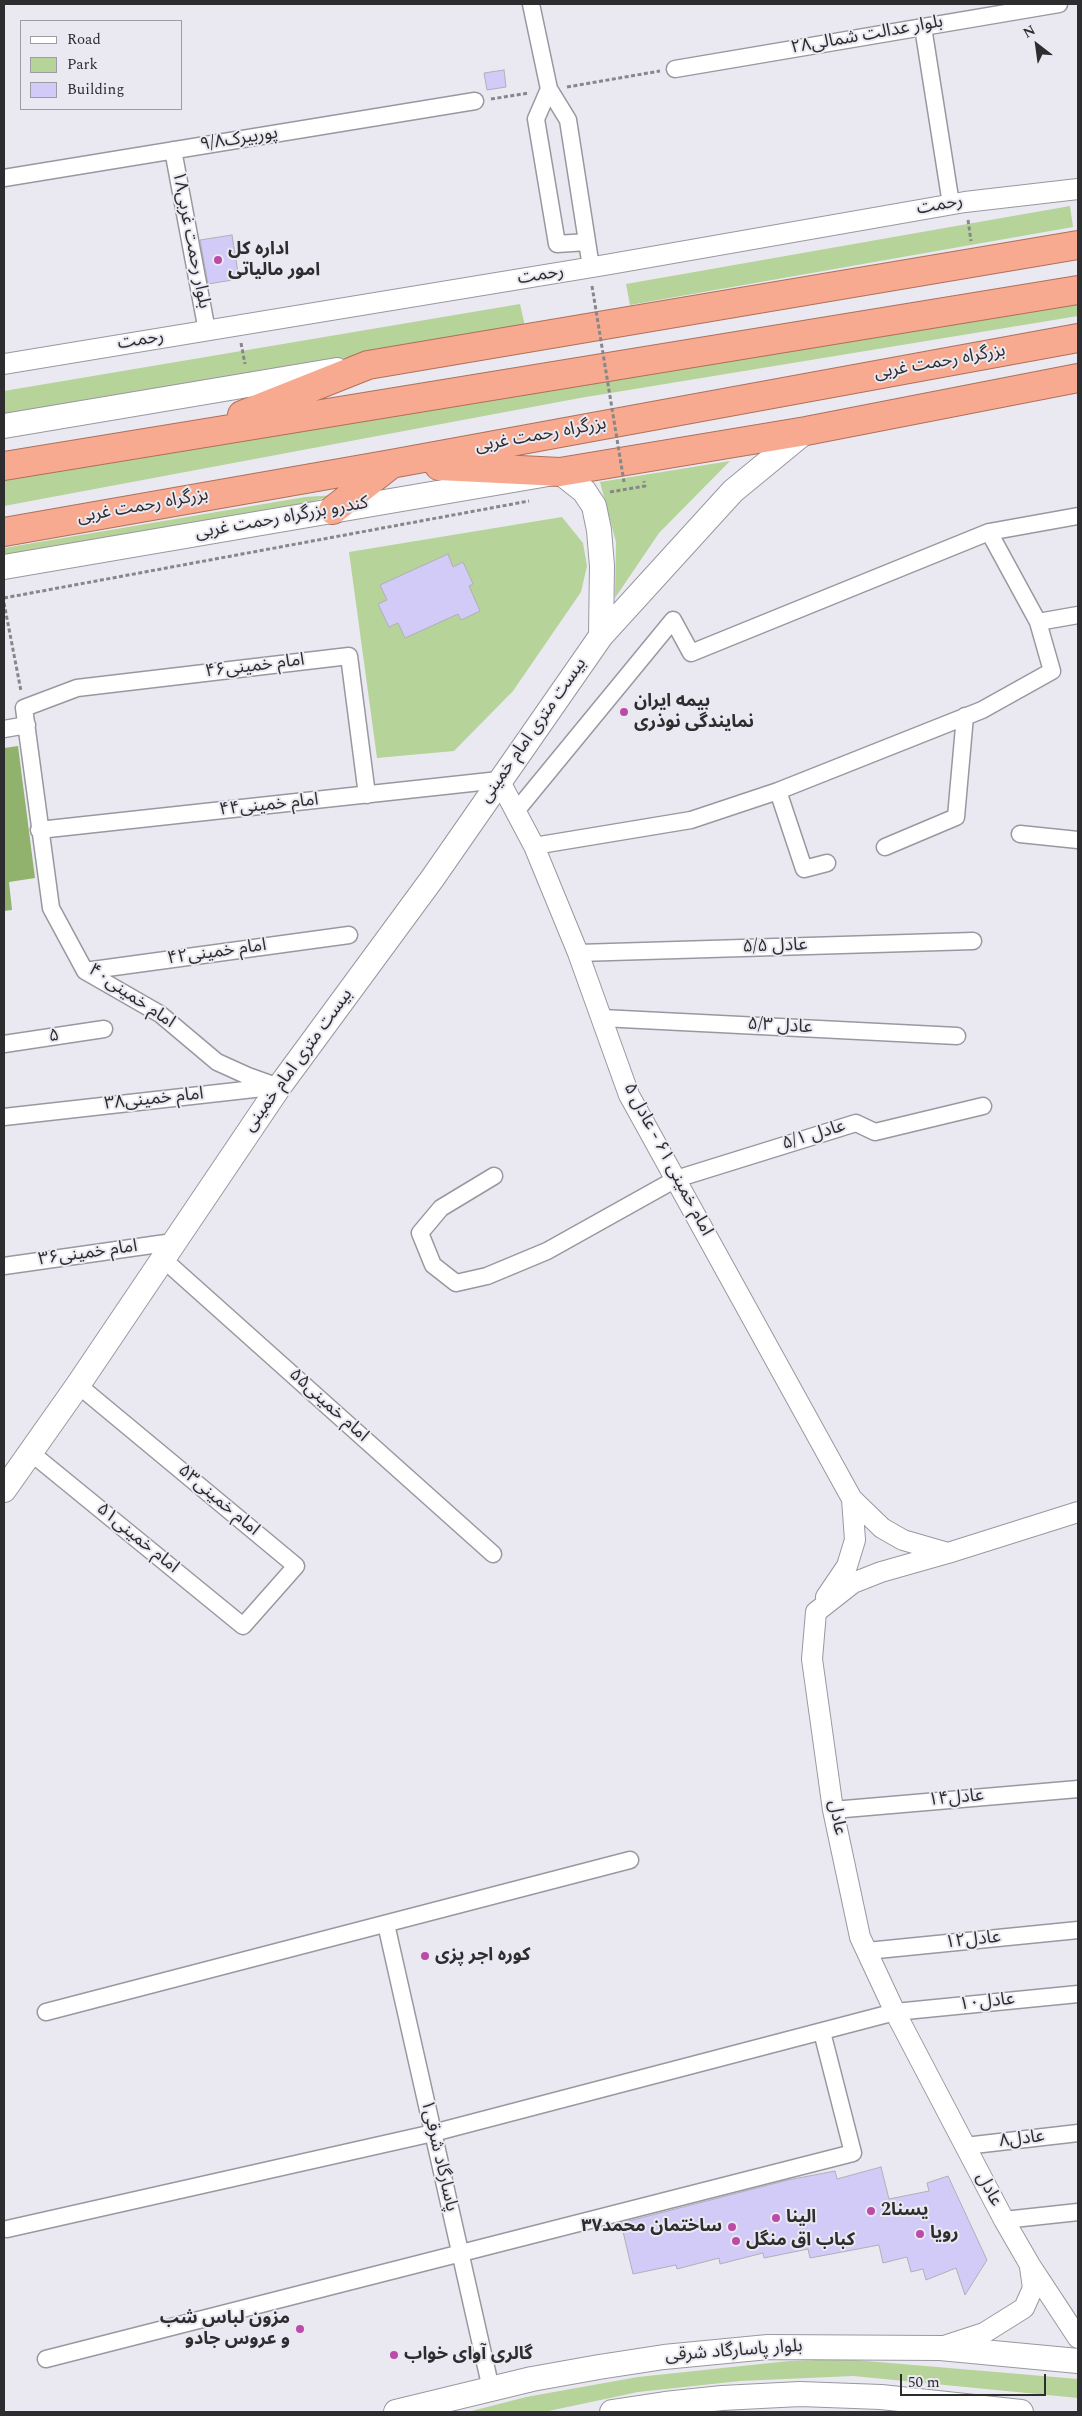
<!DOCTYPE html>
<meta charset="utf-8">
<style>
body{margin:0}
#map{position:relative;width:1082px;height:2416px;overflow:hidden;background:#eae9f1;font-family:Spectral,serif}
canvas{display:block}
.frame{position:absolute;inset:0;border:5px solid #2d2c2f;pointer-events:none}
.legend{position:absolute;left:20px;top:20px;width:162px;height:90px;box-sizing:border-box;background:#eae9f1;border:1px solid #9e9da3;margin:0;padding:6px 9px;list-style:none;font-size:15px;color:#2d2c2f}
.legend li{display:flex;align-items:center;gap:10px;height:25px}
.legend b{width:25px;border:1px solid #9e9da3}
.north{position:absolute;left:1012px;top:20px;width:50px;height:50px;-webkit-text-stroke:4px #eae9f1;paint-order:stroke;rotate:330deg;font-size:14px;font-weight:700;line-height:20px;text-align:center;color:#2d2c2f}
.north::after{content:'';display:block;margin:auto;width:18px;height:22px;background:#2d2c2f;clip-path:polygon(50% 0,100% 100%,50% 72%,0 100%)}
.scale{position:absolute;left:900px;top:2374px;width:146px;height:22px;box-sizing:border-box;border:2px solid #2d2c2f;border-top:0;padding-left:6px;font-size:15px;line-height:18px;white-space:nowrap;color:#2d2c2f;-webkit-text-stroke:4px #eae9f1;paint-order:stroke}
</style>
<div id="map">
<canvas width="1082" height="2416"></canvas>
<div class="frame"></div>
<ul class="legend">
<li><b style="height:6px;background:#fff"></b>Road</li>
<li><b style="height:14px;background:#b6d399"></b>Park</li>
<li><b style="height:14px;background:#d2cbf7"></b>Building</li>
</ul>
<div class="north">N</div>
<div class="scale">50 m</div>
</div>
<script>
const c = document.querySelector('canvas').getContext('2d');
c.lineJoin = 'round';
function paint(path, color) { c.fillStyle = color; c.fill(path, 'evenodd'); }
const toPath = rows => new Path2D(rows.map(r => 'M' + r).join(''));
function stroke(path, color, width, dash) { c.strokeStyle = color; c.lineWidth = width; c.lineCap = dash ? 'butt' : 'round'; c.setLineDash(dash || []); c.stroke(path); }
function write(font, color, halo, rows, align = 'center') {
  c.font = font + ' Spectral,"Noto Sans Arabic",serif'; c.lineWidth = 4; c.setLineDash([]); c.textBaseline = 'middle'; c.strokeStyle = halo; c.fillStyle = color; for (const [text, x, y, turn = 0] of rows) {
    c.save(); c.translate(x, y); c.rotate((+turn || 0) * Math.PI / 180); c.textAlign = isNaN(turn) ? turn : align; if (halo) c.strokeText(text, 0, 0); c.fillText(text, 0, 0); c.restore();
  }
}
paint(toPath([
 [1070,206,1073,227,630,305,626,284],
 [1078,299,1078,316,580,398,4,506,4,480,385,418],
 [520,304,525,326,200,383,4,420,4,391],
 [730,461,659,533,615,598,616,542,600,482],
 [336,495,291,507,4,557,4,548,305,497],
 [562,517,583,543,587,566,581,592,513,691,454,751,377,758,349,552],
 [843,2359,1078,2379,1078,2398,853,2376,740,2381,638,2392,544,2412,468,2412,526,2397,638,2377,789,2361]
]), '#b6d399');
paint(toPath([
 [18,746,35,878,9,882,12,910,4,911,4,748]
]), '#90b26d');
const building = toPath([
 [504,70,506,87,487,90,484,73,504,70],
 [232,235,239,279,208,284,200,240,232,235],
 [448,554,453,567,463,562,473,584,469,586,480,611,461,620,458,614,405,638,398,623,389,627,378,604,387,600,380,585,448,554],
 [881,2167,889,2199,929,2191,927,2183,948,2176,987,2260,965,2295,956,2268,926,2280,923,2269,911,2272,907,2257,883,2263,879,2245,810,2258,808,2249,764,2258,763,2253,720,2264,719,2258,677,2269,676,2265,633,2274,621,2223,788,2180,835,2171,837,2179,881,2167]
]);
paint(building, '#d2cbf7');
stroke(building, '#b0afb7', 1);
const minor = toPath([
 [531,4,549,89,568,120,591,267],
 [923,27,951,204],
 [675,69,1059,4],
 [549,89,536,119,557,244,587,242],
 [173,150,207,331],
 [4,178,475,101],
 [1038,622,1078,615],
 [4,729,27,725],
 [778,791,804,869,827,863],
 [517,810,673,620,691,653,989,532,1078,516],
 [39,830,499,780],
 [1020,834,1078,840],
 [534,846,691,820,778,791,982,710,1052,671,1038,622,989,532],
 [885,847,956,817,965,716],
 [578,953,973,941],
 [85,971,349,935],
 [602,1018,957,1036],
 [4,1044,104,1029],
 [279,1087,248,1076,217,1062,160,1014,85,971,51,908,24,708,77,688,349,656,367,795],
 [4,1117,272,1087],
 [494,1176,441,1208,420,1233,433,1265,456,1283,487,1276,547,1251,676,1179,856,1123,875,1132,983,1106],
 [162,1258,493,1554],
 [4,1266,173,1242],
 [30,1452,243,1626,296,1566,78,1385],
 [833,1810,1078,1789],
 [386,1924,491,2389],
 [867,1951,1078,1930],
 [46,2012,630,1860],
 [965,2146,1078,2133],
 [1004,2220,1078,2212],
 [7,2229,433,2133,895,2012,1078,1994],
 [46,2359,853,2153,822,2032]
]);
const tertiary = toPath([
 [4,364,605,265,965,202,1078,189],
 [499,780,534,846,578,953,629,1095,852,1499,882,1528,903,1540,948,1553],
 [1078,1512,948,1553,881,1572,853,1583,816,1612,812,1659,833,1810,860,1937,895,2012,1004,2220,1030,2265,1078,2338],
 [826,1597,847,1566,855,1540,852,1499],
 [941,2347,984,2333,1024,2308,1033,2288,1030,2267]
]);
const secondary = toPath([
 [4,426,337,370],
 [4,567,560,472,584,491,594,506,599,530,602,566,601,636],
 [4,1490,78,1385,279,1087,432,879,601,636,733,491,806,431],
 [396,2412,532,2379,599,2367,664,2357,768,2347,940,2348,1078,2361],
 [612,2412,665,2404,722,2398,800,2394,881,2397,1021,2412]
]);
const trunk = toPath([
 [242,415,368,365,1078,245],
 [4,466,1078,290],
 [439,466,560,472,806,431,1078,378],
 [333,510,389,466],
 [4,532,391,464,1078,338]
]);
stroke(minor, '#9998a0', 19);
stroke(tertiary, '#9998a0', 22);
stroke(secondary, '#9998a0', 26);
stroke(trunk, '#af705b', 30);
stroke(toPath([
 [567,87,660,71],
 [491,99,529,93],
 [968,220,971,241],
 [241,343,245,364],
 [610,492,645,486,644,481],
 [4,598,529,501],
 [4,603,21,691]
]), '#87868b', 3, [4, 2.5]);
stroke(minor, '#fff', 16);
stroke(tertiary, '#fff', 20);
stroke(secondary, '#fff', 24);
stroke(trunk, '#f7aa8f', 28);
stroke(toPath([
 [592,286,624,482]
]), '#87868b', 3, [4, 2.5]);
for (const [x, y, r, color] of [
 [218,260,5,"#bc4ba8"],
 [624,712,5,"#bc4ba8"],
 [425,1956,5,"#bc4ba8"],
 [871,2211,5,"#bc4ba8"],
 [776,2218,5,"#bc4ba8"],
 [732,2227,5,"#bc4ba8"],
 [920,2234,5,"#bc4ba8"],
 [736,2241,5,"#bc4ba8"],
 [300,2329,5,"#bc4ba8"],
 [394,2355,5,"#bc4ba8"]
]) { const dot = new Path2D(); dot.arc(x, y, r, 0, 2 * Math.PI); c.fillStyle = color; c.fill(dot); stroke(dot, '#eae9f1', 2); }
write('18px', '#2d2c2f', '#eae9f1', [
 ["بلوار عدالت شمالی۲۸",867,36,-10],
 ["پوربیرک۹/۸",239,140,-9],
 ["رحمت",940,206,-10],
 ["بلوار رحمت غربی۱۸",190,240,79],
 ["رحمت",541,276,-9],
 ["رحمت",141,341,-9],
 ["بزرگراه رحمت غربی",940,363,-10],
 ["بزرگراه رحمت غربی",541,436,-10],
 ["بزرگراه رحمت غربی",143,507,-10],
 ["کندرو بزرگراه رحمت غربی",282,519,-10],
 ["امام خمینی۴۶",255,667,-7],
 ["بیست متری امام خمینی",534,731,-55],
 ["۴۴امام خمینی",269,806,-6],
 ["عادل ۵/۵",775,947,-2],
 ["امام خمینی۴۲",217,953,-8],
 ["امام خمینی۴۰",131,997,34],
 ["عادل ۵/۳",780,1027,3],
 ["۵",54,1037,-8],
 ["بیست متری امام خمینی",299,1061,-54],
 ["امام خمینی۳۸",154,1100,-6],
 ["عادل ۵/۱",814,1136,-17],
 ["امام خمینی ۶۱ - عادل ۵",667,1160,62],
 ["امام خمینی۳۶",88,1254,-8],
 ["امام خمینی۵۵",328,1406,42],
 ["امام خمینی۵۳",218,1501,40],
 ["امام خمینی۵۱",137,1539,39],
 ["عادل۱۴",956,1799,-5],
 ["عادل",836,1818,80],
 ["عادل۱۲",973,1941,-6],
 ["عادل۱۰",987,2003,-6],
 ["۸عادل",1022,2140,-7],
 ["پاسارگاد شرقی۱",438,2156,77],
 ["عادل",988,2190,62],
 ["بلوار پاسارگاد شرقی",734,2352,-4]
]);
write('bold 18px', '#2d2c2f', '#eae9f1', [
 ["اداره کل",228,250],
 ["امور مالیاتی",228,271],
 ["بیمه ایران",634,702],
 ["نمایندگی نوذری",634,723],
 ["کوره اجر پزی",435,1956],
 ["یسنا2",881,2211],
 ["الینا",786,2218],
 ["ساختمان محمد۳۷",722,2227,"right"],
 ["رویا",930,2234],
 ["کباب اق منگل",746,2241],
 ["مزون لباس شب",290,2319,"right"],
 ["و عروس جادو",290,2340,"right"],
 ["گالری آوای خواب",404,2355]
], 'left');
</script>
